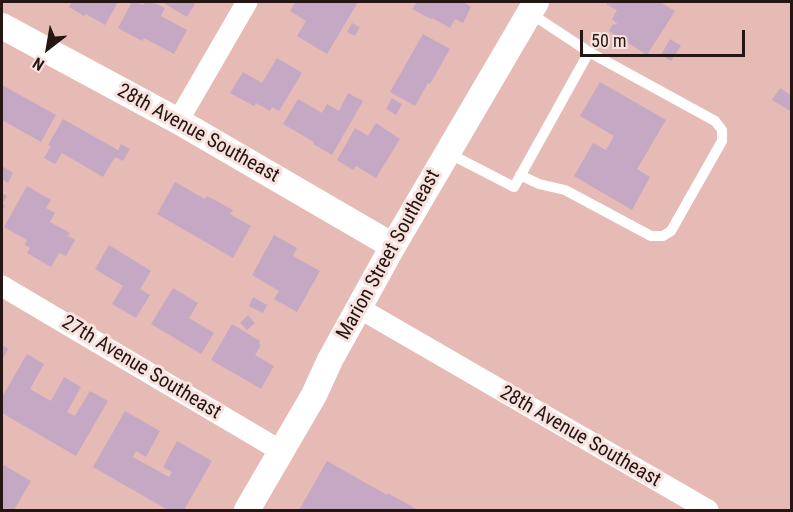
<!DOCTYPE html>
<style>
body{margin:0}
#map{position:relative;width:793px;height:512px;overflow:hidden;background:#e7bbb5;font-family:"Roboto Condensed",sans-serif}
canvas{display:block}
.frame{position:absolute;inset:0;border:3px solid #251513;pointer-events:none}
.north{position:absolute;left:18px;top:18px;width:60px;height:60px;-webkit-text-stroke:4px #f8e2de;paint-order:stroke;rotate:211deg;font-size:16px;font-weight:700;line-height:24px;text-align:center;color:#251513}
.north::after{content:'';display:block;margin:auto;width:21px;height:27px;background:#251513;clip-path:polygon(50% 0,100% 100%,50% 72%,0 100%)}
.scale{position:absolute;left:580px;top:30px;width:165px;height:27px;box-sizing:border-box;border:3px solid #251513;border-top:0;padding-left:8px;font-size:18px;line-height:21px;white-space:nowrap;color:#251513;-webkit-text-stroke:4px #f8e2de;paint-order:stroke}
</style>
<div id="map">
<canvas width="793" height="512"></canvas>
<div class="frame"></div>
<div class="north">N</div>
<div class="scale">50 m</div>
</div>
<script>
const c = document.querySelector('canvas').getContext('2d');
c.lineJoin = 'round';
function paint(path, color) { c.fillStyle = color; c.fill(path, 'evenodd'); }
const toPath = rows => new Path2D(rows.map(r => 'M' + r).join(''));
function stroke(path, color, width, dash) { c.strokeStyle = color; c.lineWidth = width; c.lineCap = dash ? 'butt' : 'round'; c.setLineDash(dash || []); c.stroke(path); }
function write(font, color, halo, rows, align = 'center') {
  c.font = font + ' "Roboto Condensed",sans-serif'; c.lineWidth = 6; c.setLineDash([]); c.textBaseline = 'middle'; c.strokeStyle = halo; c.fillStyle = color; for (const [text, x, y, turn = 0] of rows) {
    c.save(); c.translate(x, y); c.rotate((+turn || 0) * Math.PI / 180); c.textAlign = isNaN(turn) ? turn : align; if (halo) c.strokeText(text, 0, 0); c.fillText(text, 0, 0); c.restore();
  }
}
paint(toPath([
 [72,2,118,2,105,25,86,14,84,16,69,7],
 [132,2,136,2,143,5,145,2,152,2,165,8,161,16,187,30,174,54,144,38,142,41,118,28],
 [162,2,196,2,187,17],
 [295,2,358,2,327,54,297,36,306,21,290,11],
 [417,2,465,2,465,3,471,7,463,23,455,19,450,28,432,18,431,19,412,9],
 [608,2,660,2,675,11,647,55,609,31,613,24,616,25,617,23,612,19,617,10,606,4],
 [352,23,360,27,355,36,347,32],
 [423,34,450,49,430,84,428,83,415,106,390,92],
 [670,39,681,46,671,61,661,55],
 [277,58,302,73,279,111,272,107,270,111,256,103,254,106,230,93,243,72,262,83],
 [600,82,666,120,637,169,650,177,632,210,574,176,593,143,606,150,614,136,580,116],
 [2,85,56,115,41,142,2,120],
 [780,88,792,96,792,112,772,100],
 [348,93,363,101,332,155,313,144,314,142,283,124,298,99,322,113,327,104,339,111],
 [392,98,402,104,396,115,386,109],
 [63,119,118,150,121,144,130,149,123,161,115,157,103,177,62,153,55,164,44,158,51,146,48,145],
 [376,123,400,139,376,178,356,166,353,170,337,160,355,128,368,136],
 [2,166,13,173,8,183,2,179],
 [175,182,205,199,207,196,233,210,230,214,251,226,233,258,157,214],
 [27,186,51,200,46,208,55,213,50,222,70,233,68,236,75,240,66,256,59,253,51,267,27,253,30,248,25,245,27,240,4,227],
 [2,193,7,196,2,204,5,206,2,211],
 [274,235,297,248,293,256,320,271,297,312,274,299,279,291,252,275],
 [109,245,151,271,140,289,150,295,136,318,112,304,123,286,95,269],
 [173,288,198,303,189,318,214,333,201,354,151,324],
 [253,297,267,305,263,313,249,306],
 [248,315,255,323,247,330,240,323],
 [232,324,260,341,259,344,261,345,255,355,274,366,261,389,211,360],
 [2,345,8,349,2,360],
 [27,354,44,364,30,389,51,401,64,377,81,387,67,412,75,416,90,391,108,401,76,456,2,413,2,397],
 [125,411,160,431,146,457,136,451,133,457,169,477,172,472,163,467,177,441,212,461,184,510,168,510,93,467],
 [327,461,387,495,388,493,418,510,299,510],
 [2,464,31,481,14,510,2,510]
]), '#c5a8c3');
stroke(toPath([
 [448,153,514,187,589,52,530,13],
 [520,175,539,184,565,190,651,236,663,236,671,231,722,141,722,130,715,121,589,52]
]), '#fff', 10);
stroke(toPath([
 [178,121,247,2],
 [2,286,281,451],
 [359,308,708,510]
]), '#fff', 21);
stroke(toPath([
 [2,26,178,121,393,246],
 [247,510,314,395,330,360,393,246,536,2]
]), '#fff', 26);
write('20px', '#251513', '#f8e2de', [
 ["28th Avenue Southeast",198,134,29],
 ["Marion Street Southeast",389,255,-61],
 ["27th Avenue Southeast",141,368,31],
 ["28th Avenue Southeast",580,437,30]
]);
</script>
